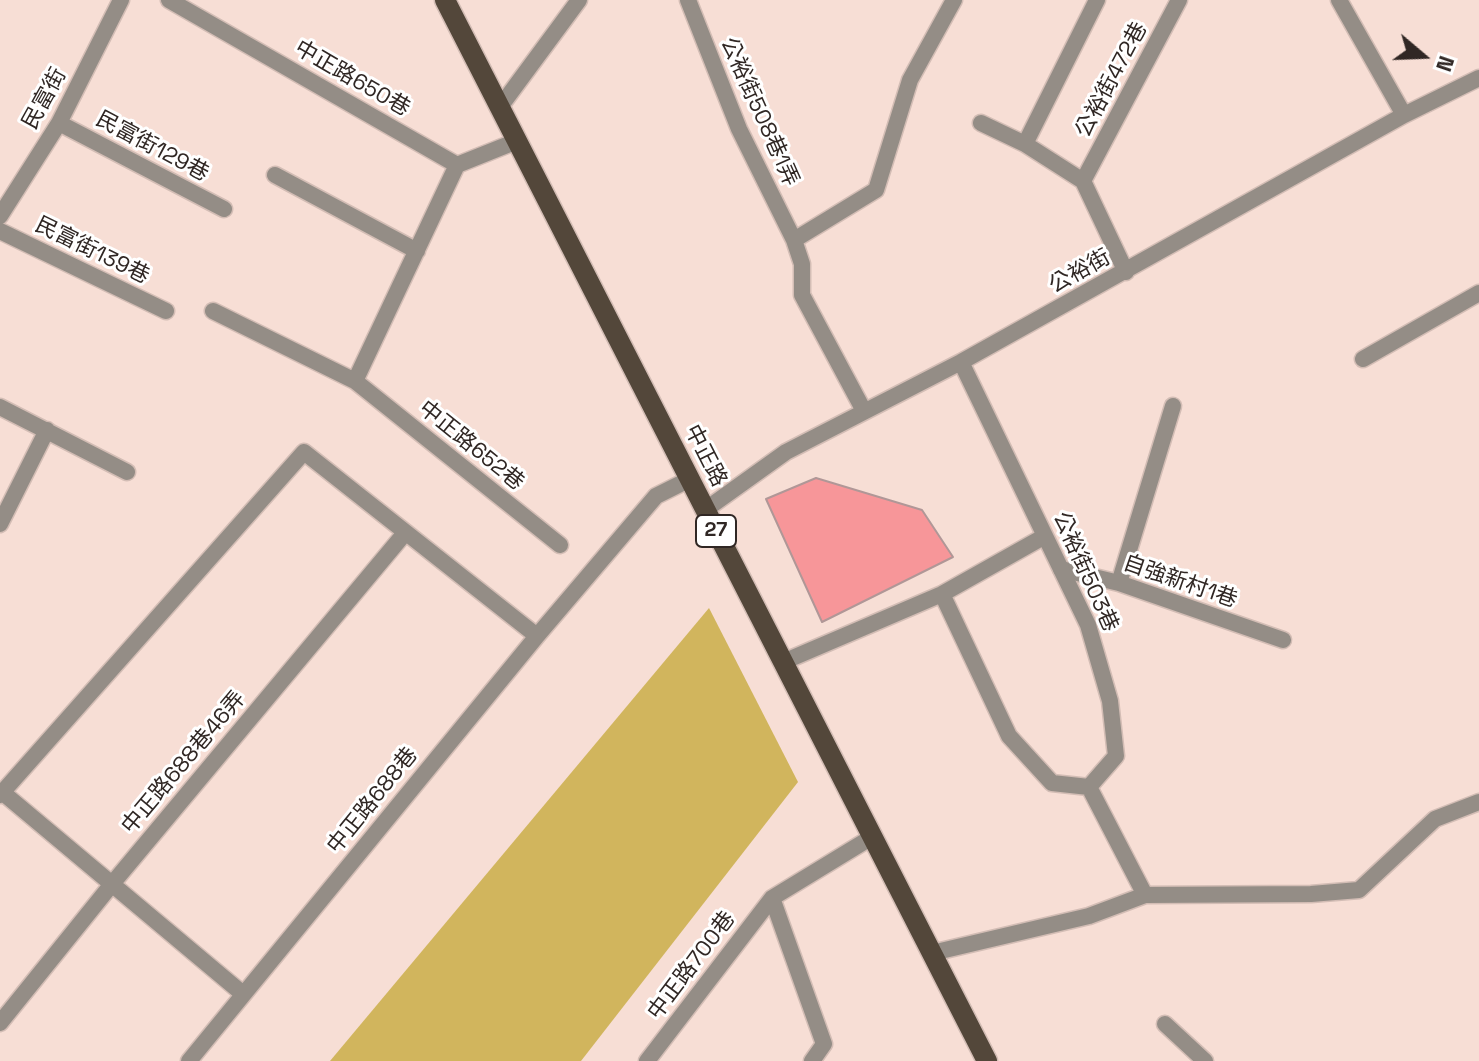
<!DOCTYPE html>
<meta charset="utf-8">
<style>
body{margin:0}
#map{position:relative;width:1479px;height:1061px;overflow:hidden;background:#f7ded5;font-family:"Space Grotesk",sans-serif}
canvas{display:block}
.north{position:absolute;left:1383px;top:16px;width:80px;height:80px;-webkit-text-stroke:6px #fff;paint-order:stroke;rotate:109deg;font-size:22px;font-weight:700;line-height:32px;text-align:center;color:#302724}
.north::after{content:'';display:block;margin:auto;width:28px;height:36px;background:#302724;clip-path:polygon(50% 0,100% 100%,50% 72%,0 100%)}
</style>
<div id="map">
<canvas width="1479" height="1061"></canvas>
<div class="north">N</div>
</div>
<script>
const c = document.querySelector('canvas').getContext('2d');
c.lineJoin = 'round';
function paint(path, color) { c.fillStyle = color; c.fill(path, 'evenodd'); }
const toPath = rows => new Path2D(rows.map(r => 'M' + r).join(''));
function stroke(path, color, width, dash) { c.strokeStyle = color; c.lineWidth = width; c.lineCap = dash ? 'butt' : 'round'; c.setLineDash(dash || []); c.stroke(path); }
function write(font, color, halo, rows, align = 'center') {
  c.font = font + ' "Space Grotesk","Noto Sans TC",sans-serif'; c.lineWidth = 6; c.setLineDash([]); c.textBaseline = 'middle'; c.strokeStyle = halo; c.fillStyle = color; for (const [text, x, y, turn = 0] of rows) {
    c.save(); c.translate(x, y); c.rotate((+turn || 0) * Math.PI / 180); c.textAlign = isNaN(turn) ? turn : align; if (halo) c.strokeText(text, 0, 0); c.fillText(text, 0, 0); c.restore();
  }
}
paint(toPath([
 [709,608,798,782,581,1061,330,1061]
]), '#d1b55d');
const building = toPath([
 [816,478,922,510,953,557,822,622,766,499,816,478]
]);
paint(building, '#f79699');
stroke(building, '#b09797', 2);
const service = toPath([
 [1061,569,1119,583,1283,640],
 [1119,583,1173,406]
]);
const minor = toPath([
 [169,0,457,165,517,141],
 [688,0,739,129,794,240,802,264,802,295,864,411],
 [1339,0,1404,115],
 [500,107,579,0],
 [59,123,224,209],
 [981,123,1025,144,1083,181,1126,272],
 [1025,144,1097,0],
 [275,175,417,251],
 [1083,181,1179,0],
 [0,216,59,123,121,0],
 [0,231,166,311],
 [794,240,876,190,910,80,954,0],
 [213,311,355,381,560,545],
 [1363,359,1479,293],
 [961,362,1088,625,1110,701,1116,756,1089,787],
 [355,381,457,165],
 [0,407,127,472],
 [705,510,786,452,961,362,1404,115,1479,78],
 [0,524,47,430],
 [942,594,1009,736,1052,783,1089,787],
 [783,662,942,594,1045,536],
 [1089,787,1145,895,1311,894,1359,890,1435,819,1479,802],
 [2,792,243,994],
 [0,795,304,452,537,636],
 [772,898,824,1044,812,1061],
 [932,953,1089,916,1145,895],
 [0,1023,112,884,405,533],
 [1165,1024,1205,1061],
 [189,1061,537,636,656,496,690,479],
 [647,1061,772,898,872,837]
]);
const primary = toPath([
 [445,0,987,1061]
]);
stroke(service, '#d3bdb5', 19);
stroke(minor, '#d3bdb5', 19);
stroke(primary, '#d3bdb5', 23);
stroke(service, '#948d86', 16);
stroke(minor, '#948d86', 16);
stroke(primary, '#53473a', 20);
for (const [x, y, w] of [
 [716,531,40]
]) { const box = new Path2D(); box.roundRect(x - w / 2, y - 16, w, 32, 6); c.fillStyle = '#fff'; c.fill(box); stroke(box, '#302724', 2); }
write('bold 20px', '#302724', null, [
 ["27",716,531]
]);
write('22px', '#302724', '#fff', [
 ["中正路650巷",352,79,30],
 ["公裕街472巷",1112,80,-62],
 ["民富街",45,99,-61],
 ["公裕街508巷1弄",759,112,66],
 ["民富街129巷",152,147,28],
 ["民富街139巷",92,251,26],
 ["公裕街",1080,272,-29],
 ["中正路652巷",471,446,39],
 ["中正路",705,456,63],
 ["公裕街503巷",1085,572,66],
 ["自強新村1巷",1180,582,19],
 ["中正路688巷46弄",184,763,-50],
 ["中正路688巷",373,801,-51],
 ["中正路700巷",692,966,-53]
]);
</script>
